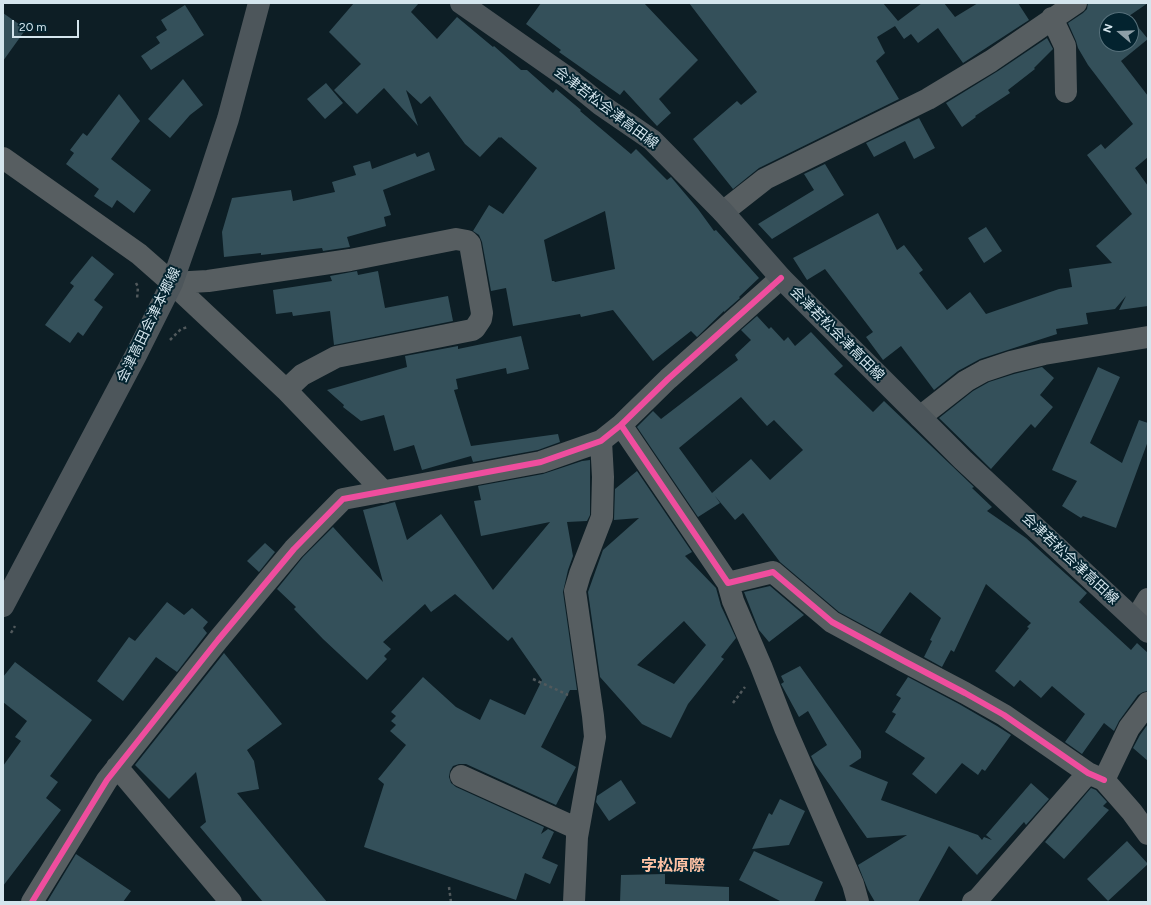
<!DOCTYPE html>
<meta charset="utf-8">
<style>
body{margin:0}
#map{position:relative;width:1151px;height:905px;overflow:hidden;background:#0d1e25;font-family:Figtree,sans-serif}
canvas{display:block}
.frame{position:absolute;inset:0;border:4px solid #d4e5ed;pointer-events:none}
.north{position:absolute;left:1099px;top:12px;width:40px;height:40px;box-sizing:border-box;background:#03232f;border:1px solid #57717b;border-radius:50%;rotate:289deg;font-size:11px;font-weight:700;line-height:16px;text-align:center;color:#d4e5ed}
.north::after{content:'';display:block;margin:auto;width:14px;height:18px;background:#8e9fa7;clip-path:polygon(50% 0,100% 100%,50% 72%,0 100%)}
.scale{position:absolute;left:12px;top:20px;width:67px;height:18px;box-sizing:border-box;border:2px solid #d4e5ed;border-top:0;padding-left:5px;font-size:12px;line-height:14px;white-space:nowrap;color:#d4e5ed;-webkit-text-stroke:3px #03232f;paint-order:stroke}
</style>
<div id="map">
<canvas width="1151" height="905"></canvas>
<div class="frame"></div>
<div class="north">N</div>
<div class="scale">20 m</div>
</div>
<script>
const c = document.querySelector('canvas').getContext('2d');
c.lineJoin = 'round';
function paint(path, color) { c.fillStyle = color; c.fill(path, 'evenodd'); }
const toPath = rows => new Path2D(rows.map(r => 'M' + r).join(''));
function stroke(path, color, width, dash) { c.strokeStyle = color; c.lineWidth = width; c.lineCap = dash ? 'butt' : 'round'; c.setLineDash(dash || []); c.stroke(path); }
function write(font, color, halo, rows, align = 'center') {
  c.font = font + ' Figtree,"Noto Sans JP",sans-serif'; c.lineWidth = 4; c.setLineDash([]); c.textBaseline = 'middle'; c.strokeStyle = halo; c.fillStyle = color; for (const [text, x, y, turn = 0] of rows) {
    c.save(); c.translate(x, y); c.rotate((+turn || 0) * Math.PI / 180); c.textAlign = isNaN(turn) ? turn : align; if (halo) c.strokeText(text, 0, 0); c.fillText(text, 0, 0); c.restore();
  }
}
paint(toPath([
 [354,3,419,3,411,12,437,39,457,17,493,47,494,46,521,70,527,70,553,93,556,89,581,110,580,111,631,154,636,149,667,180,671,177,698,209,714,231,716,230,759,278,739,297,740,298,724,312,724,311,697,337,691,331,653,361,613,310,581,317,580,314,513,326,506,288,491,291,482,242,479,235,473,231,489,205,503,214,537,168,501,137,500,138,499,137,480,157,465,144,430,96,421,104,406,90,418,126,384,88,357,114,334,90,361,64,329,32],
 [605,211,615,269,555,282,554,281,552,281,544,240],
 [541,3,644,3,698,60,659,99,671,113,657,126,624,90,620,95,559,52,561,50,526,24],
 [689,3,883,3,898,21,922,3,944,3,955,17,978,3,1018,3,1029,20,963,63,938,28,918,43,911,34,904,39,895,26,877,37,885,53,876,61,899,99,759,168,733,189,693,139,737,101,741,105,757,92],
 [1088,3,1148,3,1129,16,1148,39,1121,61,1148,96,1148,157,1135,168,1148,186,1148,306,1119,310,1126,296,1115,309,1086,313,1088,324,1056,329,1057,334,980,359,958,371,934,390,901,346,883,360,866,337,873,332,825,269,807,280,793,258,878,213,897,250,904,245,923,270,919,273,947,310,970,292,986,314,1059,289,1072,287,1069,269,1112,263,1096,246,1132,214,1087,155,1101,144,1105,149,1133,124,1088,65,1078,48,1076,41,1068,23,1083,13,1087,9],
 [1107,20,1131,20,1131,44,1107,44],
 [185,5,204,35,151,70,141,56,160,43,156,37,167,30,161,20],
 [3,13,26,29,3,61],
 [1047,38,1053,49,1034,68,1035,69,1008,90,1010,93,975,116,976,117,962,127,946,103,998,71],
 [183,79,203,105,190,115,170,138,148,119],
 [326,83,343,103,325,119,307,99],
 [119,94,140,121,111,159,151,190,134,213,117,200,112,208,94,196,99,189,66,164,74,153,70,150,83,133,87,136],
 [919,118,935,148,914,159,905,141,874,157,866,143],
 [429,152,435,170,383,190,391,215,384,217,386,226,347,237,350,247,323,251,322,248,261,255,261,253,224,257,222,232,232,198,291,190,293,201,335,192,332,182,356,175,353,166,370,161,372,169,415,153,417,157],
 [825,164,844,195,772,239,758,224,814,190,804,174],
 [986,227,1002,251,984,263,968,238],
 [92,256,114,274,94,300,103,307,83,336,78,332,70,343,45,325,74,286,70,283],
 [357,271,358,275,378,271,385,308,448,296,453,321,334,345,330,311,293,316,292,312,276,314,273,290,332,281,330,276],
 [757,316,769,329,771,327,784,341,788,337,795,346,811,332,843,366,834,374,873,412,884,401,974,487,972,488,992,507,987,511,1026,538,1087,593,1079,602,1131,650,1137,643,1148,653,1148,691,1143,692,1138,695,1119,721,1114,731,1104,723,1082,754,1065,742,1085,714,1052,686,1041,698,1020,680,1014,687,995,671,1029,628,1027,627,1031,623,986,584,954,652,951,650,942,667,924,657,932,641,930,640,941,618,910,592,880,634,839,612,780,562,743,513,735,520,715,496,720,503,698,517,637,427,653,411,661,419,738,360,735,355,751,340,741,330],
 [741,397,767,426,774,420,803,450,770,480,751,459,712,493,679,448],
 [521,336,529,369,507,374,506,368,456,379,458,389,454,390,471,446,558,434,560,442,538,450,473,462,471,456,422,470,414,445,394,451,384,415,361,421,343,407,344,405,327,390,407,367,405,356,458,346,458,349],
 [1042,367,1054,378,1040,395,1053,407,1035,428,1031,424,991,469,939,418,973,391,989,382,1014,374],
 [1098,367,1120,377,1090,443,1122,463,1139,420,1148,423,1148,441,1116,528,1083,516,1081,518,1062,506,1077,481,1052,470],
 [590,460,590,515,587,521,567,522,573,556,568,570,563,592,577,690,570,690,541,747,576,767,556,805,466,764,459,764,453,766,450,771,449,777,451,783,456,787,544,827,541,834,548,829,554,832,542,858,558,865,550,884,525,873,516,900,364,847,384,784,378,779,406,745,390,731,396,725,391,721,396,716,391,712,423,677,456,707,480,720,490,699,525,715,542,680,512,637,508,641,455,594,431,612,425,604,383,642,391,649,384,656,387,659,367,680,323,639,294,609,296,607,277,589,303,557,333,527,383,582,363,510,395,502,407,540,441,514,493,590,550,522,481,536,474,501,481,500,478,486,543,474,582,461],
 [637,471,692,552,685,556,716,588,721,606,736,638,721,657,724,659,688,704,671,738,642,724,600,677,588,592,603,550,639,518,614,520,615,489],
 [684,621,706,645,674,684,637,665],
 [265,543,275,552,259,572,247,561],
 [770,586,804,615,769,642,759,630,744,592],
 [167,602,184,615,192,608,208,622,203,628,207,633,177,672,156,657,123,701,97,681,129,637,135,641],
 [224,653,282,724,247,750,254,761,259,789,237,793,327,902,263,902,200,827,206,822,196,772,169,799,135,765],
 [15,662,92,720,50,776,58,782,46,798,61,810,3,886,3,766,21,741,15,737,27,721,3,702,3,677],
 [800,666,861,751,861,758,849,766,888,782,881,800,978,835,982,840,984,837,992,840,986,835,1031,783,1049,799,1026,825,1024,822,977,875,949,846,918,902,875,902,868,890,858,865,907,835,867,838,815,764,811,756,827,745,808,711,799,717,781,684,784,682,781,676],
 [908,677,959,704,997,726,1011,735,985,771,982,769,978,775,962,763,936,794,912,774,925,758,885,732,896,714,892,712,901,698,896,695],
 [1148,724,1148,761,1133,748,1140,735],
 [621,780,636,803,609,821,596,802,597,796],
 [1091,788,1096,790,1107,802,1103,806,1109,810,1064,859,1045,842],
 [780,799,805,811,789,845,752,849,769,813,772,815],
 [1127,841,1148,864,1108,901,1087,879],
 [754,851,823,882,814,902,782,902,739,880],
 [76,854,131,891,123,902,47,902],
 [665,874,665,884,729,887,729,902,620,902,621,875]
]), '#34505a');
stroke(toPath([
 [136,283,138,287,137,299],
 [170,340,181,329,188,327],
 [11,633,15,626],
 [533,679,568,695],
 [733,703,745,687],
 [449,887,451,902]
]), '#51595c', 2.5, [3, 3]);
stroke(toPath([
 [1052,18,1065,46,1066,92],
 [3,158,139,254,172,283,286,390,384,492],
 [723,212,765,179,928,99,991,61,1076,3],
 [172,283,208,281,350,260,456,239,467,241,470,244,482,313,481,319,475,328,472,330,336,357,302,375,286,390],
 [920,417,966,381,984,371,1011,362,1044,354,1148,337],
 [621,425,728,583,773,572,832,622,904,661,965,693,1004,715,1088,773,1104,780],
 [728,583,733,601,761,666,785,728,853,884,858,902],
 [1134,618,1142,609,1148,599],
 [1148,703,1129,728,1104,780,1132,812,1148,834],
 [117,767,231,902],
 [461,776,578,829],
 [32,902,107,780,218,640,294,549,343,499,541,462,601,441,621,425,668,379,781,278],
 [574,902,577,837,595,737,593,716,575,591,580,574,602,517,603,477,601,441],
 [973,902,978,899,1088,773]
]), '#575e61', 22);
stroke(toPath([
 [461,3,568,78,601,105,652,140,723,212,781,278,963,460,1148,632],
 [3,606,136,355,172,283,204,192,228,119,259,3]
]), '#4d565b', 22);
stroke(toPath([
 [621,425,728,583,773,572,832,622,904,661,965,693,1004,715,1088,773,1104,780],
 [32,902,107,780,218,640,294,549,343,499,541,462,601,441,621,425,668,379,781,278]
]), '#ef4d9e', 6);
write('14px', '#d4e5ed', '#03232f', [
 ["会津若松会津高田線",606,108,37],
 ["会津高田会津本郷線",149,325,-64],
 ["会津若松会津高田線",837,334,45],
 ["会津若松会津高田線",1070,559,43]
]);
write('bold 16px', '#fec2a4', '#03232f', [
 ["字松原際",673,866]
]);
</script>
